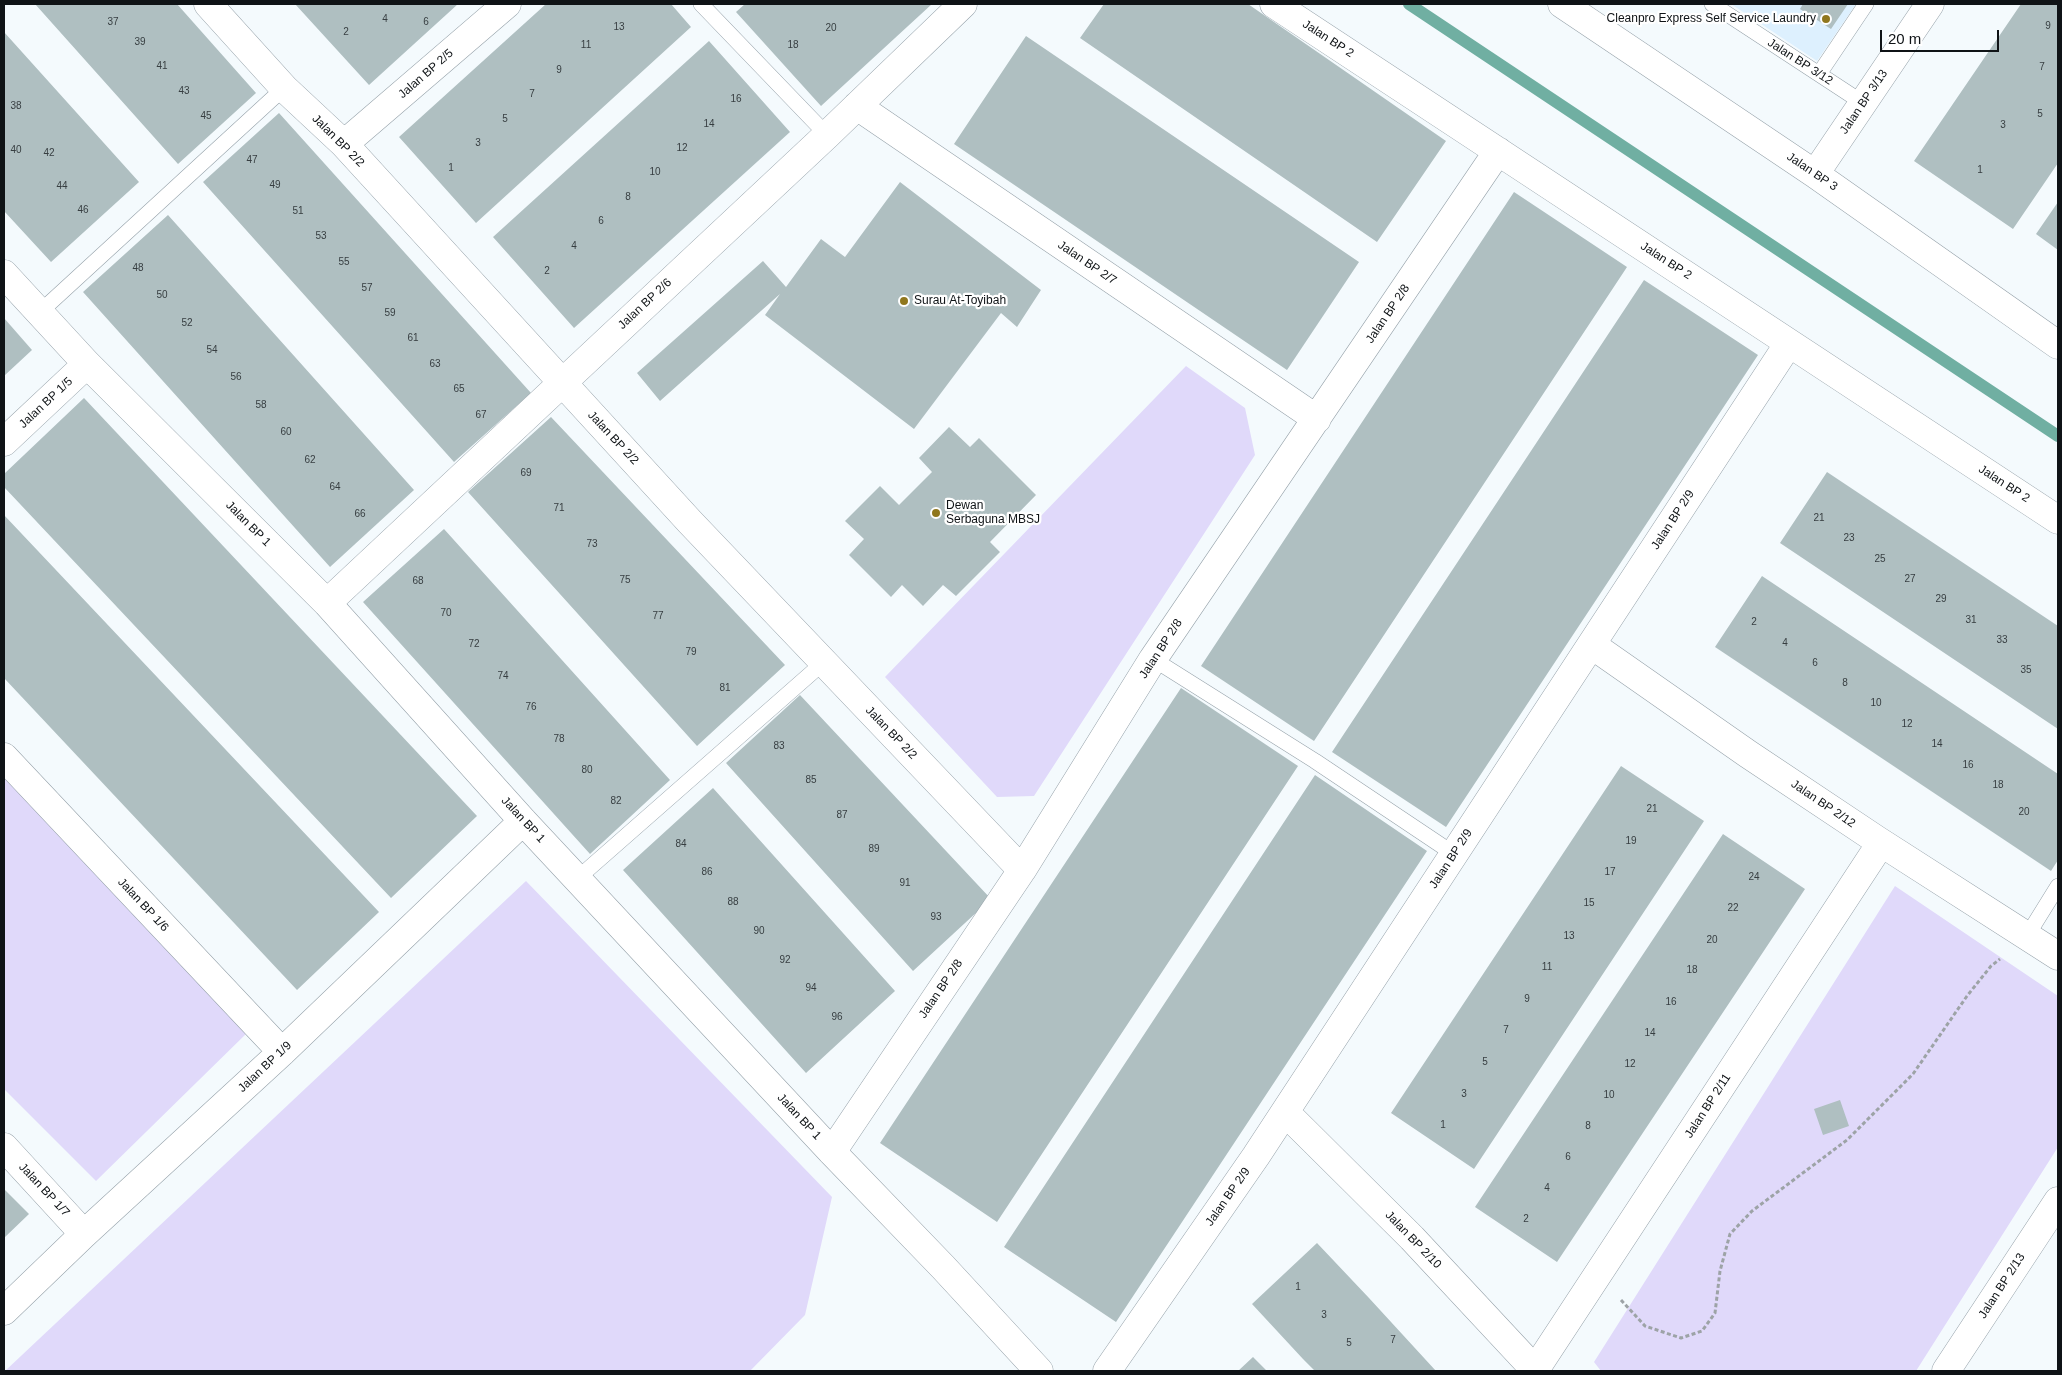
<!DOCTYPE html>
<style>
body{margin:0}
#map{position:relative;width:2062px;height:1375px;overflow:hidden;background:#f4fafd;font-family:Helvetica,sans-serif}
canvas{display:block}
.frame{position:absolute;inset:0;border:5px solid #0f1316;pointer-events:none}
.scale{position:absolute;left:1880px;top:30px;width:119px;height:22px;box-sizing:border-box;border:2px solid #0f1316;border-top:0;padding-left:6px;font-size:15px;line-height:18px;white-space:nowrap;color:#0f1316;-webkit-text-stroke:4px #fff;paint-order:stroke}
</style>
<div id="map">
<canvas width="2062" height="1375"></canvas>
<div class="frame"></div>
<div class="scale">20 m</div>
</div>
<script>
const c = document.querySelector('canvas').getContext('2d');
c.lineJoin = 'round';
function paint(path, color) { c.fillStyle = color; c.fill(path, 'evenodd'); }
const toPath = rows => new Path2D(rows.map(r => 'M' + r).join(''));
function stroke(path, color, width, dash) { c.strokeStyle = color; c.lineWidth = width; c.lineCap = dash ? 'butt' : 'round'; c.setLineDash(dash || []); c.stroke(path); }
function write(font, color, halo, rows, align = 'center') {
  c.font = font + ' Helvetica,sans-serif'; c.lineWidth = 4.5; c.setLineDash([]); c.textBaseline = 'middle'; c.strokeStyle = halo; c.fillStyle = color; for (const [text, x, y, turn = 0] of rows) {
    c.save(); c.translate(x, y); c.rotate((+turn || 0) * Math.PI / 180); c.textAlign = isNaN(turn) ? turn : align; if (halo) c.strokeText(text, 0, 0); c.fillText(text, 0, 0); c.restore();
  }
}
paint(toPath([
 [1731,4,1856,4,1817,61]
]), '#ddf0fe');
paint(toPath([
 [1186,366,1245,408,1255,455,1034,796,997,797,885,677],
 [4,769,248,1032,96,1181,4,1089],
 [526,881,832,1197,805,1315,750,1371,5,1371],
 [1895,886,2058,996,2058,1147,1916,1371,1601,1371,1594,1362]
]), '#e0d9fa');
stroke(toPath([
 [1409,4,2058,436]
]), '#70afa2', 12);
paint(toPath([
 [35,4,177,4,256,93,178,164],
 [295,4,458,4,369,85],
 [546,4,671,4,691,27,476,223,399,137],
 [745,4,932,4,821,106,736,12],
 [1104,4,1248,4,1446,141,1377,242,1080,38],
 [1803,4,1848,4,1831,29,1800,9],
 [2021,4,2058,4,2058,163,2013,229,1914,161],
 [4,32,139,182,51,262,4,211],
 [1026,36,1359,262,1287,370,954,144],
 [709,41,790,132,574,328,493,237],
 [279,113,531,393,454,462,203,182],
 [900,182,1041,290,1017,327,1001,313,914,429,765,315,780,294,660,401,637,373,763,261,786,287,821,239,845,257],
 [1514,192,1627,267,1314,741,1201,666],
 [2058,202,2058,250,2036,234],
 [168,215,414,490,330,567,83,292],
 [1644,280,1758,355,1446,827,1332,752],
 [4,318,32,350,4,376],
 [84,398,477,816,391,898,4,487,4,474],
 [551,417,785,665,697,746,468,492],
 [949,427,970,447,979,438,1036,495,990,542,1000,552,956,596,943,585,923,606,902,585,891,597,849,555,864,539,845,521,880,486,899,505,932,472,919,458],
 [1827,472,2058,626,2058,729,1780,543],
 [4,515,379,912,297,990,4,678],
 [444,529,670,780,590,854,363,602],
 [1762,576,2058,774,2058,860,2051,871,1715,647],
 [1181,688,1298,766,997,1222,880,1143],
 [800,695,991,899,913,971,726,763],
 [1621,766,1704,821,1474,1169,1391,1113],
 [1315,775,1427,851,1116,1322,1004,1247],
 [713,788,895,991,806,1073,623,870],
 [1723,834,1805,889,1557,1262,1475,1207],
 [1840,1100,1849,1126,1823,1135,1814,1109],
 [4,1189,29,1214,4,1238],
 [1317,1243,1369,1298,1436,1371,1315,1371,1303,1359,1252,1304],
 [1253,1357,1267,1371,1238,1371]
]), '#afbfc1');
const lane = toPath([
 [701,4,827,135],
 [1712,4,1863,103],
 [1819,74,1866,4],
 [40,312,284,88],
 [1153,659,1315,761,1454,854],
 [578,878,824,662],
 [2027,936,2058,886]
]);
const street = toPath([
 [208,4,284,88,344,144,690,522,1022,870],
 [1274,4,2058,520],
 [1562,4,1815,174,2058,345],
 [857,106,1317,419],
 [344,144,507,4],
 [1815,174,1930,4],
 [4,274,87,364,327,603,523,821,832,1152,943,1267,1039,1371],
 [4,442,87,364],
 [327,603,827,135,963,4],
 [1592,645,1748,754,1877,840,2058,956],
 [4,757,282,1052],
 [1285,1112,1412,1238,1536,1371],
 [4,1147,84,1234],
 [832,1152,1022,870,1153,659,1498,151],
 [4,1311,84,1234,282,1052,523,821],
 [1535,1370,1881,843],
 [1107,1371,1256,1156,1789,343],
 [1946,1371,2058,1201]
]);
stroke(lane, '#95a1a9', 16);
stroke(street, '#95a1a9', 29);
stroke(toPath([
 [1621,1300,1645,1326,1681,1338,1702,1331,1715,1313,1720,1271,1730,1234,1752,1211,1847,1140,1913,1074,1967,996,1991,966,2000,959]
]), '#9da3a6', 3, [4, 2.5]);
stroke(lane, '#fff', 15);
stroke(street, '#fff', 28);
for (const [x, y, r, color] of [
 [1826,19,5,"#90771d"],
 [904,301,5,"#90771d"],
 [936,513,5,"#90771d"]
]) { const dot = new Path2D(); dot.arc(x, y, r, 0, 2 * Math.PI); c.fillStyle = color; c.fill(dot); stroke(dot, '#fff', 2); }
write('10px', '#373e41', null, [
 ["4",385,19],
 ["37",113,22],
 ["6",426,22],
 ["9",2048,26],
 ["13",619,27],
 ["20",831,28],
 ["2",346,32],
 ["39",140,42],
 ["11",586,45],
 ["18",793,45],
 ["41",162,66],
 ["7",2042,67],
 ["9",559,70],
 ["43",184,91],
 ["7",532,94],
 ["16",736,99],
 ["38",16,106],
 ["5",2040,114],
 ["45",206,116],
 ["5",505,119],
 ["14",709,124],
 ["3",2003,125],
 ["3",478,143],
 ["12",682,148],
 ["40",16,150],
 ["42",49,153],
 ["47",252,160],
 ["1",451,168],
 ["1",1980,170],
 ["10",655,172],
 ["49",275,185],
 ["44",62,186],
 ["8",628,197],
 ["46",83,210],
 ["51",298,211],
 ["6",601,221],
 ["53",321,236],
 ["4",574,246],
 ["55",344,262],
 ["48",138,268],
 ["2",547,271],
 ["57",367,288],
 ["50",162,295],
 ["59",390,313],
 ["52",187,323],
 ["61",413,338],
 ["54",212,350],
 ["63",435,364],
 ["56",236,377],
 ["65",459,389],
 ["58",261,405],
 ["67",481,415],
 ["60",286,432],
 ["62",310,460],
 ["69",526,473],
 ["64",335,487],
 ["71",559,508],
 ["66",360,514],
 ["21",1819,518],
 ["23",1849,538],
 ["73",592,544],
 ["25",1880,559],
 ["27",1910,579],
 ["75",625,580],
 ["68",418,581],
 ["29",1941,599],
 ["70",446,613],
 ["77",658,616],
 ["31",1971,620],
 ["2",1754,622],
 ["33",2002,640],
 ["4",1785,643],
 ["72",474,644],
 ["79",691,652],
 ["6",1815,663],
 ["35",2026,670],
 ["74",503,676],
 ["8",1845,683],
 ["81",725,688],
 ["10",1876,703],
 ["76",531,707],
 ["12",1907,724],
 ["78",559,739],
 ["14",1937,744],
 ["83",779,746],
 ["16",1968,765],
 ["80",587,770],
 ["85",811,780],
 ["18",1998,785],
 ["82",616,801],
 ["21",1652,809],
 ["20",2024,812],
 ["87",842,815],
 ["19",1631,841],
 ["84",681,844],
 ["89",874,849],
 ["86",707,872],
 ["17",1610,872],
 ["24",1754,877],
 ["91",905,883],
 ["88",733,902],
 ["15",1589,903],
 ["22",1733,908],
 ["93",936,917],
 ["90",759,931],
 ["13",1569,936],
 ["20",1712,940],
 ["92",785,960],
 ["11",1547,967],
 ["18",1692,970],
 ["94",811,988],
 ["9",1527,999],
 ["16",1671,1002],
 ["96",837,1017],
 ["7",1506,1030],
 ["14",1650,1033],
 ["5",1485,1062],
 ["12",1630,1064],
 ["3",1464,1094],
 ["10",1609,1095],
 ["1",1443,1125],
 ["8",1588,1126],
 ["6",1568,1157],
 ["4",1547,1188],
 ["2",1526,1219],
 ["1",1298,1287],
 ["3",1324,1315],
 ["7",1393,1340],
 ["5",1349,1343]
]);
write('12px', '#0f1316', '#fff', [
 ["Cleanpro Express Self Service Laundry",1816,19,"right"],
 ["Surau At-Toyibah",914,301],
 ["Dewan",946,506],
 ["Serbaguna MBSJ",946,520]
], 'left');
write('12px', '#0f1316', '#fff', [
 ["Jalan BP 2",1328,39,33],
 ["Jalan BP 3/12",1800,62,33],
 ["Jalan BP 2/5",426,74,-41],
 ["Jalan BP 3/13",1864,102,-56],
 ["Jalan BP 2/2",338,141,45],
 ["Jalan BP 3",1812,172,34],
 ["Jalan BP 2",1666,261,33],
 ["Jalan BP 2/7",1087,263,34],
 ["Jalan BP 2/6",645,304,-43],
 ["Jalan BP 2/8",1388,314,-56],
 ["Jalan BP 1/5",46,403,-43],
 ["Jalan BP 2/2",613,438,47],
 ["Jalan BP 2",2004,484,33],
 ["Jalan BP 2/9",1673,520,-57],
 ["Jalan BP 1",248,524,45],
 ["Jalan BP 2/8",1161,649,-57],
 ["Jalan BP 2/2",891,733,46],
 ["Jalan BP 2/12",1823,804,34],
 ["Jalan BP 1",523,820,47],
 ["Jalan BP 2/9",1451,859,-57],
 ["Jalan BP 1/6",143,905,47],
 ["Jalan BP 2/8",941,989,-56],
 ["Jalan BP 1/9",265,1067,-43],
 ["Jalan BP 2/11",1708,1106,-57],
 ["Jalan BP 1",799,1117,47],
 ["Jalan BP 1/7",44,1190,47],
 ["Jalan BP 2/9",1228,1197,-55],
 ["Jalan BP 2/10",1413,1240,46],
 ["Jalan BP 2/13",2002,1286,-57]
]);
</script>
